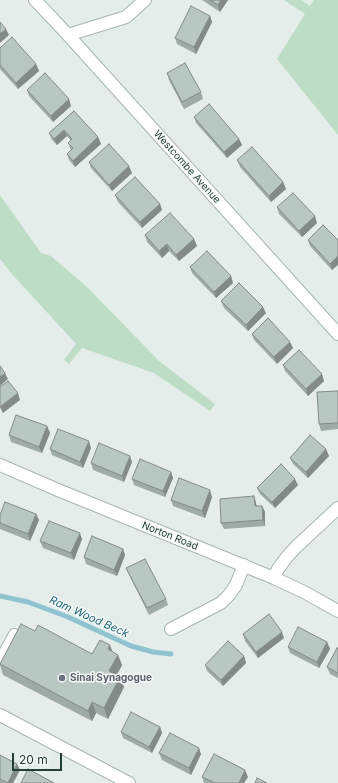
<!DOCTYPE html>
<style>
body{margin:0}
#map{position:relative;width:338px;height:783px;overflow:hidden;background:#e4ede9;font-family:Inter,sans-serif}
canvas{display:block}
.scale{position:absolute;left:12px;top:753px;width:50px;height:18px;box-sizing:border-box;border:2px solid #243d37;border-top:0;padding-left:5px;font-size:12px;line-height:14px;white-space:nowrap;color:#243d37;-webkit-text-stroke:3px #f4f9f7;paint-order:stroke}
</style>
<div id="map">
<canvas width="338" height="783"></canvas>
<div class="scale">20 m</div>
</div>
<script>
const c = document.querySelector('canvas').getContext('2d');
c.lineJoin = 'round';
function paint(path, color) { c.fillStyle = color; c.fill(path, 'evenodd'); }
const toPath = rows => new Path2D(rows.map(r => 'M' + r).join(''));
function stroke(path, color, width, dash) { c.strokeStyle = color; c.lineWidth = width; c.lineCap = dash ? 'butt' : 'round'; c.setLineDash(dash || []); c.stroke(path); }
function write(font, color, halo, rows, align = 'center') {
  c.font = font + ' Inter,sans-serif'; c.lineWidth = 3; c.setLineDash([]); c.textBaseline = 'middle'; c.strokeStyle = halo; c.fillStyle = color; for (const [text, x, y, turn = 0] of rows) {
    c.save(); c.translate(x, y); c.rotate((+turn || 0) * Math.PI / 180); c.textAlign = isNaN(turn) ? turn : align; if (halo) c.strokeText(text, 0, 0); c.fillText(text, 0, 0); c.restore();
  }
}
paint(toPath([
 [284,0,301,0,310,6,314,0,338,0,338,135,277,59,305,14],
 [0,195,41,253,51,256,87,287,159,361,215,404,210,411,154,373,82,348,69,364,64,360,76,344,12,274,0,259]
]), '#beddc7');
stroke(toPath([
 [0,596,28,602,68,617,131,646,153,652,171,654]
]), '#8ec3cf', 5);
const lane = toPath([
 [0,660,14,634]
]);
const street = toPath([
 [35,0,68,35,338,334],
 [68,35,126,17,145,0],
 [0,465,58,490,274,578,304,592,338,611],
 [274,578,278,569,286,558,296,547,338,508],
 [171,629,221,603,229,595,236,585,244,565],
 [0,715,129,783]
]);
stroke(lane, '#a7b5b0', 12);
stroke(street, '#a7b5b0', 14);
stroke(lane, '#fff', 10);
stroke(street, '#fff', 12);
paint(toPath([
 [202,0,228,0,220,12],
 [210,16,212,22,196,54,177,44,175,38],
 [0,48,36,64,39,71,18,89,0,69],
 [167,73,201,92,203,99,184,109,169,80],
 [27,90,71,106,53,122,29,96],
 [74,111,98,137,101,144,75,167,69,160,67,154,71,150,68,143,71,141,67,136,57,145,52,140,49,133],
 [194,117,239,139,242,145,227,158,196,123],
 [237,160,283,182,286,189,271,202,240,167],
 [89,162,132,173,112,191,91,168],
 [115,195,160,204,162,210,142,228,118,202],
 [277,207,317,223,302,237,279,214],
 [145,235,194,239,197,246,179,261,169,251,162,258,147,242],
 [308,240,338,240,332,270,310,246],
 [190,267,231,276,233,283,216,298,192,273],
 [221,301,266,313,248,331,224,308],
 [252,334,290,342,293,348,277,364,254,340],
 [283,365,324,381,308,396,285,371],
 [338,391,338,429,321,431,319,424],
 [47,426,50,433,42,453,11,442,9,435],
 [91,448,83,468,52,455,50,449],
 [326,449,329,456,308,478,293,464,290,458],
 [132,462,124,482,93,470,91,463],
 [171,472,173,478,165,497,134,485,132,479],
 [298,485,275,508,260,494,257,488],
 [254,496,256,503,257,506,262,506,265,512,265,526,224,529,221,523],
 [212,497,205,518,173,506,171,500],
 [36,514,39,520,30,541,0,529,0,515],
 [82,539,74,560,43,548,40,541],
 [123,549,125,555,117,576,86,564,84,557],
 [126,568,166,599,168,605,149,615,129,575],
 [35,631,92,654,110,645,112,652,118,655,122,665,117,675,120,677,124,687,108,719,96,713,92,721,3,675,0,665,0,663],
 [243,634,284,638,258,658,245,641],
 [327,642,330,649,319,668,290,653,288,647],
 [338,648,338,678,330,674,327,667],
 [244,656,246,663,223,686,207,671,205,665],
 [160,727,162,733,152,753,123,738,121,732],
 [159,753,201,754,191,775,162,760],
 [0,755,17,764,20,770,13,783,0,783],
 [202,777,248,777,244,783,204,783]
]), '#9faba7');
paint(toPath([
 [221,0,228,0,220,12,218,5],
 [210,16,212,22,196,54,194,47],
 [6,29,9,35,0,43,0,34],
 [36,64,39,71,18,89,16,83],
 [69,99,71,106,53,122,51,116],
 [64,130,67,136,57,145,54,139],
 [98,137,101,144,75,167,73,161],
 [239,139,242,145,227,158,224,152],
 [129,166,132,173,112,191,109,185],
 [283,182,286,189,271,202,269,196],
 [160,204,162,210,142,228,140,222],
 [315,216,317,223,302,237,299,231],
 [194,239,197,246,179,261,176,255],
 [167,244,169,251,162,258,159,251],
 [338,256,338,265,332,270,330,264],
 [231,276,233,283,216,298,214,292],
 [263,307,266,313,248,331,246,325],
 [290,342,293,348,277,364,274,357],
 [5,373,8,379,0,386,0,377],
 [322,374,324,381,308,396,306,389],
 [18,393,20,400,3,413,0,407],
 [47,426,50,433,42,453,39,447],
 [89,441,91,448,83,468,80,462],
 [326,449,329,456,308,478,306,472],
 [130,456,132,462,124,482,122,476],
 [171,472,173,478,165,497,163,491],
 [295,479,298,485,275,508,272,502],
 [210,490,212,497,205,518,202,511],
 [254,496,256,503,257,513,255,506],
 [262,506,265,512,265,526,263,520],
 [36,514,39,520,30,541,28,534],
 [80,533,82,539,74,560,71,553],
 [123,549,125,555,117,576,114,570],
 [282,632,284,638,258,658,256,652],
 [327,642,330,649,319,668,317,662],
 [110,645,114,656,108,649],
 [118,655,122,665,113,681,109,671],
 [244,656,246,663,223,686,221,680],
 [120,677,124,687,108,719,104,708],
 [92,702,96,713,92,721,88,711],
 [160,727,162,733,152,753,149,747],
 [199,748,201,754,191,775,189,768],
 [17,764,20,770,13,783,8,783],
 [245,770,248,777,244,783,239,783]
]), '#828b88');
const building = toPath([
 [210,0,221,0,218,5,210,0],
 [191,6,210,16,194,47,175,38,191,6],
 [0,22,6,29,0,34,0,22],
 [12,37,36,64,16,83,0,65,0,48,12,37],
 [185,63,201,92,182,102,167,73,185,63],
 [45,73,69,99,51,116,27,90,45,73],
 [209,104,239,139,224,152,194,117,209,104],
 [74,111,98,137,73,161,67,154,73,148,68,143,72,139,64,130,54,139,49,133,74,111],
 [109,144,129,166,109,185,89,162,109,144],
 [252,147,283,182,269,196,237,160,252,147],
 [135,177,160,204,140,222,115,195,135,177],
 [293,193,315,216,299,231,277,207,293,193],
 [170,213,194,239,176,255,167,244,159,251,145,235,170,213],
 [323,225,338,240,338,256,330,264,308,240,323,225],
 [207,251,231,276,214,292,190,267,207,251],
 [239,283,263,307,246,325,221,301,239,283],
 [268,318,290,342,274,357,252,334,268,318],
 [299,350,322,374,306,389,283,365,299,350],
 [0,366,5,373,0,377,0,366],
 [8,381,18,393,0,407,0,387,8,381],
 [338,391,338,423,319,424,317,392,338,391],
 [16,415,47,426,39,447,9,435,16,415],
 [58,429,89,441,80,462,50,449,58,429],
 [310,435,326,449,306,472,290,458,310,435],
 [99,443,130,456,122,476,91,463,99,443],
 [140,459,171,472,163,491,132,479,140,459],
 [281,464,295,479,272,502,257,488,281,464],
 [179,478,210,490,202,511,171,500,179,478],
 [254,496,255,506,262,506,263,520,221,523,220,499,254,496],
 [5,502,36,514,28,534,0,523,0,515,5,502],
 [49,521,80,533,71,553,40,541,49,521],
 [92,536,123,549,114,570,84,557,92,536],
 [145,559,166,599,147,608,126,568,145,559],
 [269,614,282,632,256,652,243,634,269,614],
 [21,624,35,631,38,625,92,654,100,640,110,645,108,649,118,655,109,671,120,677,104,708,92,702,88,711,0,664,21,624],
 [298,627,327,642,317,662,288,647,298,627],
 [228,641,244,656,221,680,205,665,228,641],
 [337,648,338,648,338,673,327,667,337,648],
 [131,712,160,727,149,747,121,732,131,712],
 [170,733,199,748,189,768,159,753,170,733],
 [214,754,245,770,239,783,215,783,202,777,214,754],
 [0,755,17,764,8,783,0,779,0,755],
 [28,769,54,783,21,783,28,769],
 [257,778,267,783,255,783,257,778]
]);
paint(building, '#b9c7c2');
stroke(building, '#828b88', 1);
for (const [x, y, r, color] of [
 [62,678,4,"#6b7280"]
]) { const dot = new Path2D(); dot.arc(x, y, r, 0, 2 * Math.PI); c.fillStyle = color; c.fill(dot); stroke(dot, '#f4f9f7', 1.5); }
write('10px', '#243d37', '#f4f9f7', [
 ["Westcombe Avenue",187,167,48],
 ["Norton Road",170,536,22]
]);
write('bold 10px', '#5b616d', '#f4f9f7', [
 ["Sinai Synagogue",70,678]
], 'left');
write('italic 11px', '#206677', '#f4f9f7', [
 ["Ram Wood Beck",89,617,24]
]);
</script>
